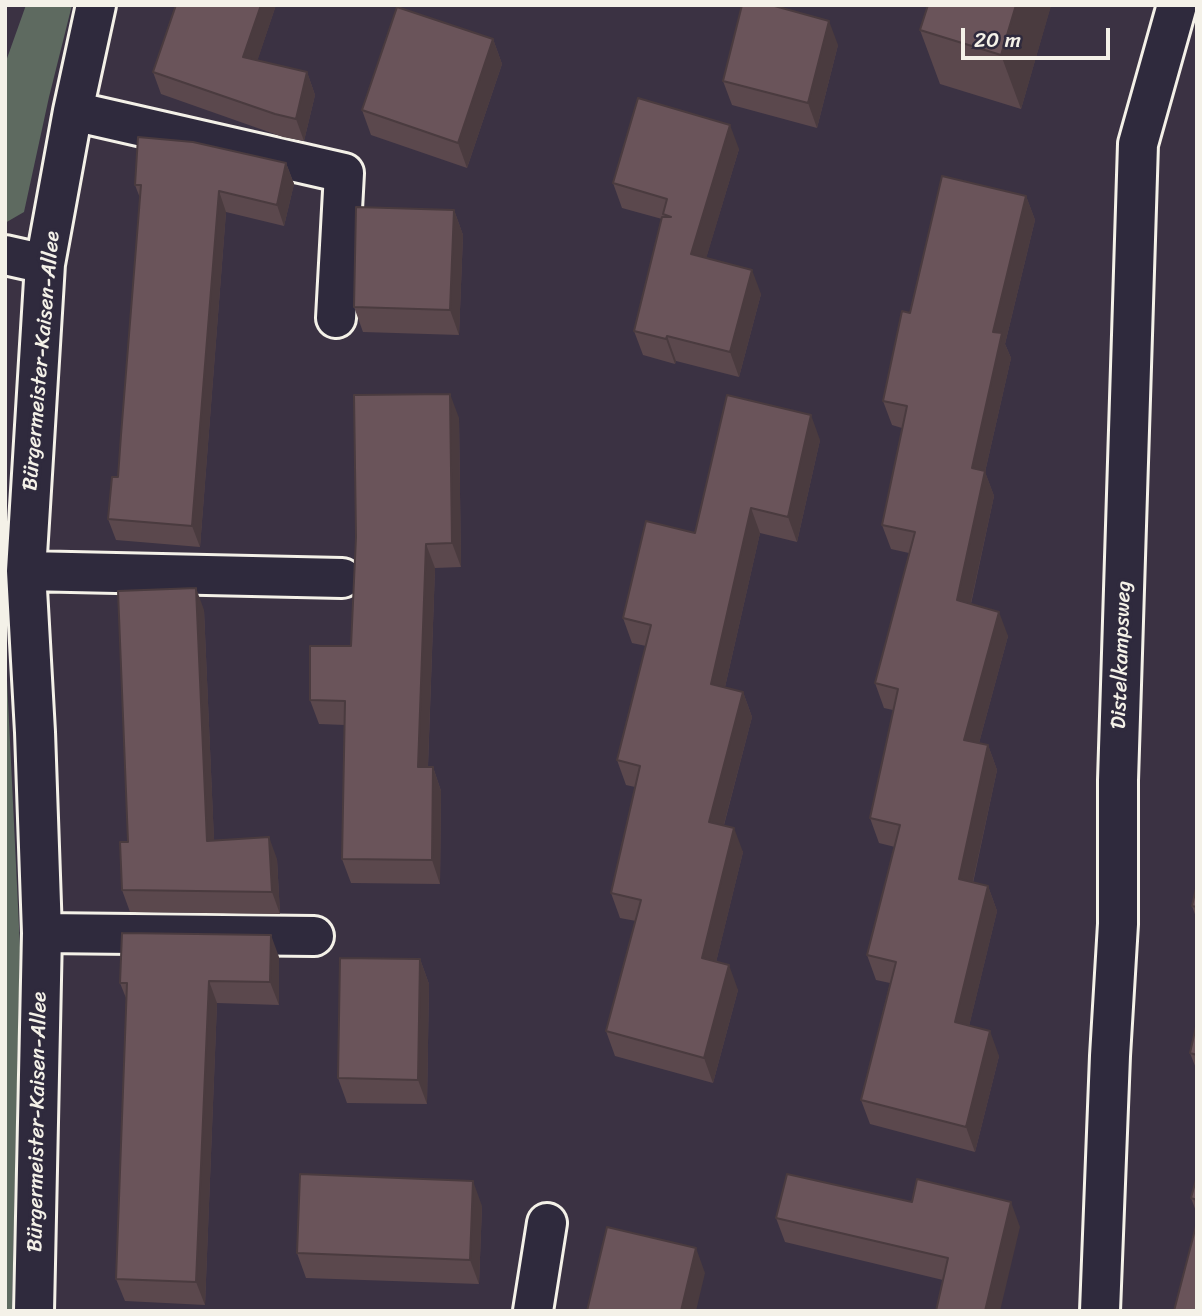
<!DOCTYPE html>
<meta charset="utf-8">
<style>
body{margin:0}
#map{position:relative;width:1202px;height:1316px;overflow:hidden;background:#3b3243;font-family:Sriracha,sans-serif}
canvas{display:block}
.frame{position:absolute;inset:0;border:7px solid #f4f1e8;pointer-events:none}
.scale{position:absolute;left:961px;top:28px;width:149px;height:32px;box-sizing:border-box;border:4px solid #f4f1e8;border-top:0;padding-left:9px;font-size:21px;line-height:24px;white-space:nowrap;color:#f4f1e8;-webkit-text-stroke:5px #2f2a3d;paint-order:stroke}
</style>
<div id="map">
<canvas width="1202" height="1316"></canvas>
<div class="frame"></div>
<div class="scale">20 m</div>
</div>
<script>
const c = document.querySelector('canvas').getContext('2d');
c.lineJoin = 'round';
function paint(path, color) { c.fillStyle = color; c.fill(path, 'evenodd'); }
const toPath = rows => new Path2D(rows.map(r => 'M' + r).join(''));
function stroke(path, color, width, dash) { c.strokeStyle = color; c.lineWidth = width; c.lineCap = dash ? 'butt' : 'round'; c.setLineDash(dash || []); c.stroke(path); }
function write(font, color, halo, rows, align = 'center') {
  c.font = font + ' Sriracha,sans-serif'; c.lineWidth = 7; c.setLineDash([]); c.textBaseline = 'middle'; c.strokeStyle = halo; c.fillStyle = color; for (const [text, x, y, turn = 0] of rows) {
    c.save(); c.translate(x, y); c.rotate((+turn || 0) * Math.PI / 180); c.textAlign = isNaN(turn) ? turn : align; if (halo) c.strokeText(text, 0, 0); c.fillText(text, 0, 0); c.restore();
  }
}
paint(toPath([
 [26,5,72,5,49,97,24,212,5,223,5,64],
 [5,639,20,947,12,1311,5,1311]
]), '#5e6a60');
const minor = toPath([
 [73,111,344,173,336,318],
 [5,255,45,264],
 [26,571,342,578],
 [42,933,314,936],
 [34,1311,42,933,35,732,26,571,45,264,73,111,96,5],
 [533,1311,547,1223],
 [1100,1311,1110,1056,1118,924,1118,780,1138,144,1177,5]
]);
stroke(minor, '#f4f1e8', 44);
stroke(minor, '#2f2a3d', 38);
paint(toPath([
 [276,5,257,61,307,72,315,95,304,141,283,137,161,94,153,72],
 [928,5,1051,5,1021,109,940,84,920,30],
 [493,39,502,64,467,168,371,135,362,110],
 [838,45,817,128,732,105,723,81],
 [739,149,706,258,761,294,739,377,676,361,675,364,643,355,634,331,662,219,622,208,613,183],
 [286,163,294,184,284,226,226,212,200,547,116,540,108,519,118,477,140,198,135,185],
 [1026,196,1035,220,1005,344,1011,358,985,472,994,496,971,604,1008,636,979,743,988,745,997,770,973,883,988,886,997,911,969,1026,999,1056,975,1152,870,1124,861,1100,890,983,876,980,867,955,895,847,879,843,870,818,893,710,884,708,875,683,909,553,891,549,882,525,902,428,892,425,883,401,910,313],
 [454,210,463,235,459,335,363,332,354,307],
 [459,418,461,567,435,568,428,767,433,767,441,791,440,884,351,883,342,859,345,725,319,724,310,700,351,646],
 [820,440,797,542,760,533,725,687,743,692,752,717,724,825,743,852,716,962,738,990,713,1083,615,1056,606,1031,636,921,620,918,611,893,635,787,626,785,617,760,646,646,632,643,623,618,695,533],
 [204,610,214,841,277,859,280,914,130,912,122,890,128,842],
 [1197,884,1197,920,1192,906],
 [279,957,279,1005,217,1003,205,1305,125,1301,116,1279,126,998,120,983],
 [420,959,429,984,427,1104,347,1103,338,1078],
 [1197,1022,1197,1071,1190,1053],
 [1197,1176,1197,1214,1191,1198],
 [482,1206,479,1284,306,1278,297,1253],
 [776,1218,1020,1227,943,1280,785,1242]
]), '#5b484d');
paint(toPath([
 [261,5,276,5,251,80,243,57],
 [1016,5,1051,6,1021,109,1001,55],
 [829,21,838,45,817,128,808,103],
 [493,39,502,64,467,168,458,143],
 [307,72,315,95,304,141,296,119],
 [730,125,739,149,700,279,691,254],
 [286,163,294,184,284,226,277,205],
 [219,191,226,212,200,547,192,526],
 [1026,196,1035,220,1005,344,1011,358,985,472,994,496,966,625,957,600,972,468,993,332],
 [454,210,463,235,459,335,450,310],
 [752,270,761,294,739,377,730,352],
 [667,336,676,361,675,364,666,339],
 [450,394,459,418,461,567,452,543],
 [811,415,820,440,797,542,788,517],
 [751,508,760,533,720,709,711,684],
 [426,544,435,568,427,791,418,767],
 [196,588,204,610,215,863,207,841],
 [999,612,1008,636,973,765,964,740],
 [743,692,752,717,718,847,709,822],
 [988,745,997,770,968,904,959,879],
 [433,767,441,791,440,884,432,860],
 [734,828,743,852,711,983,702,958],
 [269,837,277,859,280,914,272,892],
 [988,886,997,911,964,1047,955,1022],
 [271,935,279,957,279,1005,270,982],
 [420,959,429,984,427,1104,418,1080],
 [729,965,738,990,713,1083,704,1058],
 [209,981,217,1003,205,1305,196,1282],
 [990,1031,999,1056,975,1152,966,1127],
 [473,1181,482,1206,479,1284,470,1260],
 [1011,1202,1020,1227,1000,1311,985,1311],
 [696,1248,705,1273,696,1311,681,1311]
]), '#4a3b3f');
const building = toPath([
 [176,5,261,5,243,57,307,72,296,119,275,114,153,72,176,5],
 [742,5,771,5,829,21,808,103,723,81,742,5],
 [928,5,1016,5,1001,55,920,30,928,5],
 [397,7,493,39,458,143,362,110,397,7],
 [638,98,730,125,691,254,752,270,730,352,667,336,666,339,634,331,662,217,671,217,663,214,667,199,613,183,638,98],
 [138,137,193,142,286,163,277,205,219,191,192,526,108,519,112,477,118,477,121,435,141,185,135,185,138,137],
 [942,176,1026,196,993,332,1002,333,972,468,985,471,957,600,999,612,964,740,988,745,959,879,988,886,955,1022,990,1031,966,1127,861,1100,896,962,867,955,900,825,870,818,898,689,875,683,915,532,882,525,907,406,883,401,902,311,910,313,942,176],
 [356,207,454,210,450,310,354,307,356,207],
 [450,394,452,543,426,544,418,767,433,767,432,860,342,859,345,701,310,700,310,646,351,646,356,537,354,395,450,394],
 [727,395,811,415,788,517,751,508,711,684,743,692,709,822,734,828,702,958,729,965,704,1058,606,1031,641,900,611,893,640,766,617,760,651,625,623,618,646,521,695,533,727,395],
 [196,588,207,841,269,837,272,892,122,890,120,842,128,842,118,591,196,588],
 [1197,884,1197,907,1192,906,1197,884],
 [122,933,271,935,270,982,209,981,196,1282,116,1279,127,983,120,983,122,933],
 [340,958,420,959,418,1080,338,1078,340,958],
 [1197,1022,1197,1055,1190,1053,1197,1022],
 [300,1174,473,1181,470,1260,297,1253,300,1174],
 [787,1174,912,1202,917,1179,1011,1202,985,1311,936,1311,948,1258,776,1218,787,1174],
 [1197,1176,1197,1200,1191,1198,1197,1176],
 [1197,1222,1197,1311,1174,1311,1197,1222],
 [607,1227,696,1248,681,1311,587,1311,607,1227]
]);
paint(building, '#6a545a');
stroke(building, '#4a3b3f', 2);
write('21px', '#f4f1e8', '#2f2a3d', [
 ["Bürgermeister-Kaisen-Allee",42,361,-85],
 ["Distelkampsweg",1122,655,-88],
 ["Bürgermeister-Kaisen-Allee",38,1122,-89]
]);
</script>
